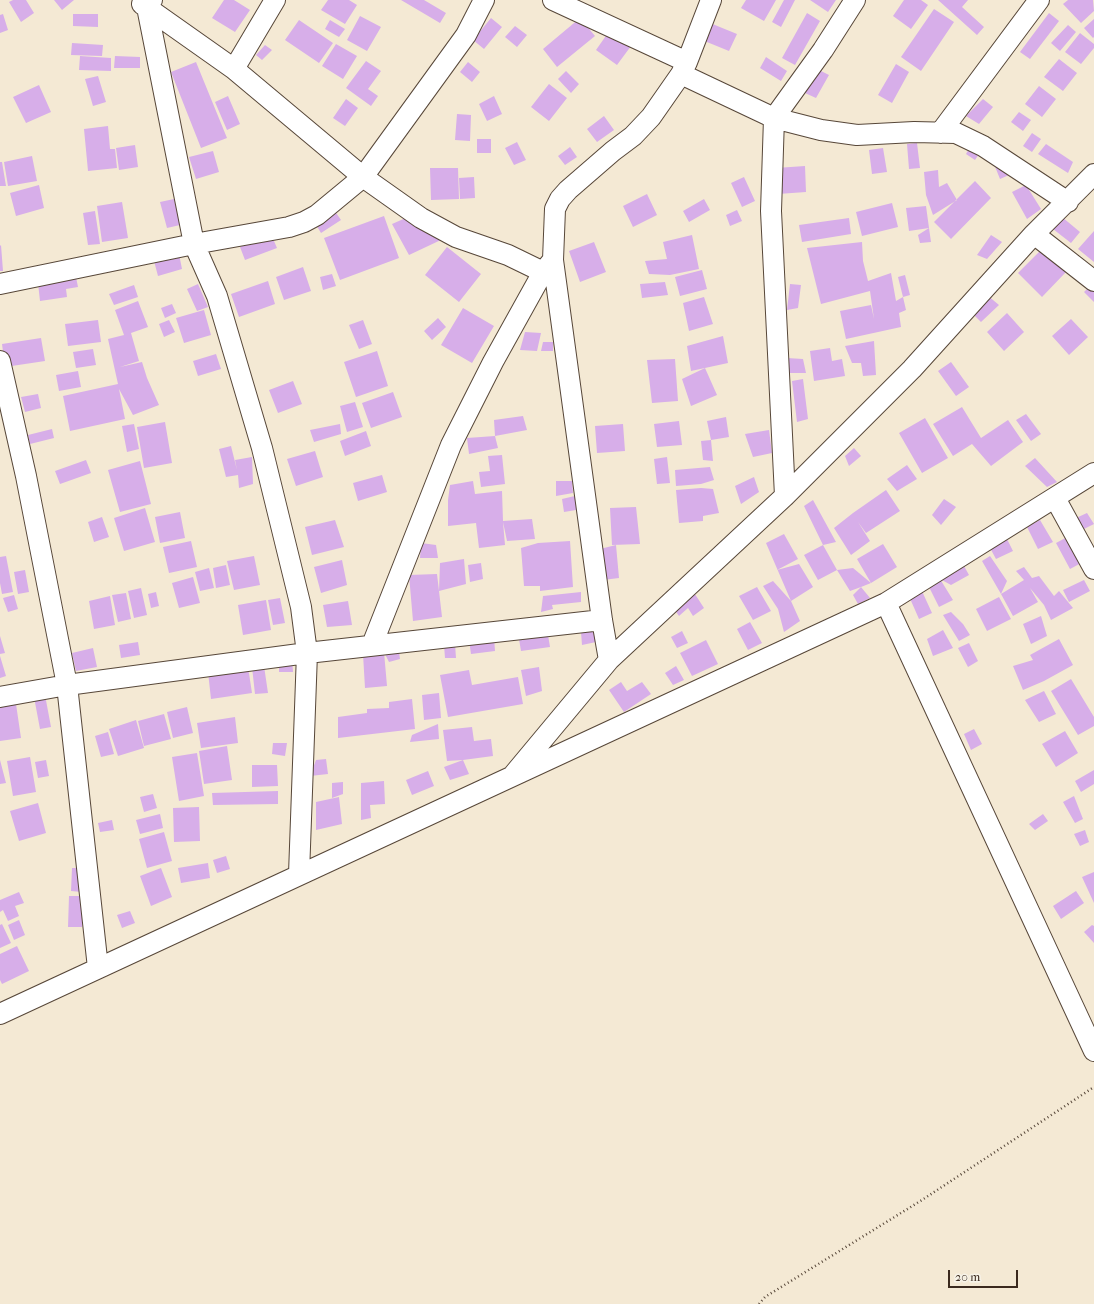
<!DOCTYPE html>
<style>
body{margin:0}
#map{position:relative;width:1094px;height:1304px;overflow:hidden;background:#f4e9d4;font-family:"IM FELL French Canon",serif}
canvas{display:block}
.scale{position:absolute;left:948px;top:1270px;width:70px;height:18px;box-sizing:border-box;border:2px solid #3b2a1e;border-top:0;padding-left:5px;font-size:12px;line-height:14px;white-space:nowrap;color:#3b2a1e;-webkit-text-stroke:3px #f7f3e8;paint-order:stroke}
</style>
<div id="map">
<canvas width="1094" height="1304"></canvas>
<div class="scale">20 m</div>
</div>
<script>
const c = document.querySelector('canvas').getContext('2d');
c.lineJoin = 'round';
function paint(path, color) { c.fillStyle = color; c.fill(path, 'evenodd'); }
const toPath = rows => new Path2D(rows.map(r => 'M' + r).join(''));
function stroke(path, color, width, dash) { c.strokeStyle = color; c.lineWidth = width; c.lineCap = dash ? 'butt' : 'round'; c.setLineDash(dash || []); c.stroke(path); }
paint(toPath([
 [13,0,26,0,34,13,21,22,9,2],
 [54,0,74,0,62,10],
 [224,0,234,0,250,10,235,32,212,18],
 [328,0,349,0,357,5,345,24,321,10],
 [401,0,424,0,446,13,440,23],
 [746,0,776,0,764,21,741,8],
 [784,0,795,0,781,27,772,22],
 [810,0,836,0,828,12],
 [904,0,921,0,928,5,911,29,893,16],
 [938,0,968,0,962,7,984,27,977,35],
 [1068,0,1093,0,1094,11,1081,23,1063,4],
 [934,9,954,22,921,71,901,57],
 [807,13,820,21,795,65,782,58],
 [1049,13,1059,21,1030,59,1020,52],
 [3,14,8,30,0,33,0,15],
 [73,14,98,14,98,27,73,26],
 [360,16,381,27,367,51,347,40],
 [491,18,502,27,484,49,473,40],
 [580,18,595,36,557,67,543,49],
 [1094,19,1094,37,1093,38,1084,28],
 [299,20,333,43,319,63,285,40],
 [330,20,345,29,339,37,325,29],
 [710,23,737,34,729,51,702,40],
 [1068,25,1076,32,1060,51,1051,43],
 [515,26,527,35,517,47,505,37],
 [610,30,631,46,617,65,596,50],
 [1080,33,1094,44,1094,48,1081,64,1065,52],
 [72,43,103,45,102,56,71,55],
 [336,44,357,56,343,79,322,66],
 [265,45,272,50,262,60,256,55],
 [80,56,111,58,111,71,79,70],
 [115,56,140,57,140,68,114,68],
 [766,57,787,71,781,81,760,68],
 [1059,59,1077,73,1063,91,1044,77],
 [366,61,381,71,368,89,378,96,371,106,346,88],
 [196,62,227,138,201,148,171,72],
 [468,62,480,72,472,82,460,72],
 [896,64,909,72,892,103,878,95],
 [817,69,829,75,816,98,805,93],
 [566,71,579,84,571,93,558,79],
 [98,76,106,102,93,106,85,79],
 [549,84,567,98,549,121,531,107],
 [39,85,51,112,26,123,13,97],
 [1039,86,1056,99,1042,117,1025,104],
 [228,96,240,124,227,130,215,102],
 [494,96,502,114,487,121,479,104],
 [346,99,358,108,345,126,333,118],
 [983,99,993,107,979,124,966,116],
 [1019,112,1031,120,1023,131,1011,122],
 [457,114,471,115,470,141,455,140],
 [604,116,614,130,597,142,587,129],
 [108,126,110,149,115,149,117,168,88,171,84,129],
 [1032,133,1041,139,1032,152,1023,146],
 [477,139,491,139,491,153,477,153],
 [517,142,526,160,514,165,505,148],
 [917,143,920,168,909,169,907,144],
 [1046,144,1073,162,1068,173,1038,154],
 [135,145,138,167,119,170,116,148],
 [971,145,981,151,975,160,966,154],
 [570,147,577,157,565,165,558,156],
 [883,148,887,172,872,174,869,150],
 [213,151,219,172,196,179,189,157],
 [32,156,37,181,8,186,4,162],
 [0,162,2,162,6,186,0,186],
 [994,164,1009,175,1000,179],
 [805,166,806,192,778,194,776,168],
 [430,168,458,168,459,199,431,200],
 [938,170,939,187,947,183,957,200,933,215,926,195,924,172],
 [474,177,475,198,460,199,459,178],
 [744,177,755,201,742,207,731,183],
 [975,181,991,198,951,239,934,222],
 [39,185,44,208,16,216,10,193],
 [1026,185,1041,209,1027,219,1012,192],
 [647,194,657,215,633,227,623,206],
 [174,199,180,225,167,228,160,202],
 [704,199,710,210,689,222,683,211],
 [122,202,128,238,102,242,97,206],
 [892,203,898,227,862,236,856,212],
 [926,206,929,228,909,231,906,208],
 [332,207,341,220,321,233,313,220],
 [737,210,742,221,730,226,726,215],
 [95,211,100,244,88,245,83,213],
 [384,216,399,258,340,280,324,238],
 [408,217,443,239,409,255,392,224],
 [1062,217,1080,232,1071,243,1053,229],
 [849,218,851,234,802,242,799,225],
 [929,228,931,242,920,243,918,235],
 [1094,231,1094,262,1078,249],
 [271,234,277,248,245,260,240,247],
 [692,235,699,269,670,275,649,274,645,261,667,259,663,242],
 [991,235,1002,242,987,259,977,255],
 [594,242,606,272,580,282,569,251],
 [862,242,863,261,868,281,891,273,896,301,903,297,898,277,905,275,910,295,903,297,906,310,899,313,901,327,846,339,840,311,871,305,874,319,870,291,821,304,807,248],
 [1,245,3,271,0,271,0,246],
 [447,247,481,274,459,302,425,275],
 [1042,249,1066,272,1042,297,1018,273],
 [179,254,182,269,158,276,154,261],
 [303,267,311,291,284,300,276,277],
 [702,270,707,289,680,296,675,277],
 [332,274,336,286,323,290,320,277],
 [76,277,78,287,66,289,67,297,40,301,38,283],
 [268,281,275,304,239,317,231,294],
 [665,282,668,295,642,298,640,284],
 [1094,282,1094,302,1084,292],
 [198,284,208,307,197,311,187,289],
 [790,284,801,285,798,308,787,310],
 [134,285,138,297,114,305,109,294],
 [987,295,999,305,981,322,971,312],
 [704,297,713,324,689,331,683,303],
 [138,301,148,327,131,333,139,361,120,367,142,362,147,378,159,405,133,415,119,389,125,419,70,431,63,396,118,384,108,339,124,335,115,310],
 [172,304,176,313,165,318,161,308],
 [463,308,494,326,472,363,441,345],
 [204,310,211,335,184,343,176,318],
 [1007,313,1024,332,1004,351,987,332],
 [438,318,446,327,432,340,424,331],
 [1071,319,1088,337,1069,355,1052,336],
 [98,320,101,342,68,346,65,324],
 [169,320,175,332,164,337,159,324],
 [363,320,372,344,359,349,349,325],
 [525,332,541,333,537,351,520,350],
 [723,336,728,363,691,371,687,346],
 [41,338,45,361,5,367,2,344],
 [874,341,876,375,863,376,861,363,852,363,845,346],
 [543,342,553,342,553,351,541,351],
 [830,348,832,361,842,359,845,376,814,381,810,351],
 [93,349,96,365,76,368,73,352],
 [377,351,388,386,356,397,344,362],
 [216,354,221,369,198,376,193,361],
 [787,358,803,359,806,373,788,373],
 [675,359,678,401,652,403,647,360],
 [951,362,969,387,956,396,938,371],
 [705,368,717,395,691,406,682,379],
 [78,371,81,387,59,391,56,375],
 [803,379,808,419,797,422,792,381],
 [293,381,302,404,278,413,269,390],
 [393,392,402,417,371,428,362,403],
 [38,394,41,408,25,412,21,397],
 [355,402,363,427,347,432,340,406],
 [962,407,981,438,1008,420,1023,442,991,466,972,444,953,456,933,424],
 [1026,414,1041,434,1031,441,1016,420],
 [523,416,527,430,495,436,498,448,469,454,467,438,495,436,494,420],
 [726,417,729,437,711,440,707,421],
 [925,418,948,458,922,473,899,433],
 [679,421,682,445,657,447,654,424],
 [165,422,172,463,144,468,137,427],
 [134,424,139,449,127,452,122,426],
 [340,424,341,434,314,442,310,430],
 [623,424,625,451,597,453,595,426],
 [52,429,54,438,30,444,28,435],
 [769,430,772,453,753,457,745,434],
 [366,431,371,446,345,456,340,441],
 [711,440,713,461,703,460,701,441],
 [231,446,237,470,235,460,252,457,253,484,239,488,238,475,226,477,219,449],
 [854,448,861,456,849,466,845,456],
 [315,451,323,477,296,486,287,459],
 [502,455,505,484,481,487,479,472,490,471,488,456],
 [667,457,670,483,657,484,654,459],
 [1035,458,1057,482,1047,487,1025,466],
 [86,460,91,473,60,484,55,471],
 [140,461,151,504,120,512,108,470],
 [907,465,917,479,897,491,887,479],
 [710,467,714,480,701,484,676,486,675,470],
 [382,475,387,492,358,501,353,483],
 [754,477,759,492,741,504,735,486],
 [473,481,475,494,502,491,503,521,532,519,535,539,507,541,503,522,505,545,479,548,476,523,448,526,448,500,450,485],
 [556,481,572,481,573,493,556,496],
 [701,488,713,489,719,513,703,516,703,521,679,523,676,490],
 [886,490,900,511,866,533,858,522,870,541,851,555,834,528,853,513],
 [579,495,582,509,564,512,562,499],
 [944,499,956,507,941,525,932,515],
 [813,500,836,542,823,545,804,506],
 [636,507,640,544,612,545,610,508],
 [145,508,155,542,124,551,114,518],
 [180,512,185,538,160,543,155,517],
 [1087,513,1094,524,1084,529,1076,518],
 [102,517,109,537,94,542,88,522],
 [335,520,344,547,312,555,305,527],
 [1040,520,1053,542,1038,549,1027,527],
 [784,534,798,559,777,570,799,564,813,587,791,601,800,621,784,632,778,609,763,586,773,581,791,601,766,543],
 [1071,535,1085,561,1070,569,1056,543],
 [1006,537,1013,551,996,559,989,546],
 [191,541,197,567,169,573,163,547],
 [570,541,573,587,540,591,540,586,524,586,521,548,538,543],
 [421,543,436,545,438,558,420,558],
 [883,544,897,567,871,583,861,587,870,598,858,604,853,595,861,587,850,591,837,570,853,568,871,583,857,559],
 [616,545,619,578,603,580,600,549],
 [823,545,837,570,818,580,804,555],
 [6,556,13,592,2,594,0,583,0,557],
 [254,556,260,585,234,590,227,561],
 [990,556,1007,581,1001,594,982,561],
 [464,559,466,584,439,591,442,617,413,621,409,575,437,574,439,591,440,563],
 [342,560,347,585,321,593,314,567],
 [481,563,483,579,470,582,468,565],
 [226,565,230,585,216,588,213,568],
 [964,566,969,575,951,585,940,579],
 [1024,567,1032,578,1039,576,1054,596,1059,591,1073,608,1051,620,1044,605,1030,588,1038,602,1013,616,1001,594,1024,580,1016,571],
 [209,568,214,588,200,591,195,572],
 [25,570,29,592,18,594,14,572],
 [193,577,200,603,179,608,172,583],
 [940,579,953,600,939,607,928,585],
 [1084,580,1090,591,1069,602,1063,590],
 [757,587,771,611,753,620,739,596],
 [141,588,147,615,134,618,128,591],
 [691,588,704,608,693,616,688,608,679,616,672,606],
 [921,589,932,613,919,619,908,594],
 [156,592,159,606,151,608,148,594],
 [581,592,581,602,552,605,553,609,541,612,543,596],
 [126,593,131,619,118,622,112,595],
 [14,595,18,609,8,612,3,598],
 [110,596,115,625,94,629,89,601],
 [999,597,1011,619,987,631,976,609],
 [280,598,285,623,273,625,268,600],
 [266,600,271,630,243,635,238,605],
 [348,601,352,625,327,627,323,605],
 [951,612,963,624,970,635,959,641,943,615],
 [1041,616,1047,636,1031,644,1023,624],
 [750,622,762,643,748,650,737,629],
 [594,629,596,642,582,645,581,632],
 [943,630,953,648,933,656,927,639],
 [682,631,688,643,677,648,671,637],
 [548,635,550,647,521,651,519,639],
 [0,636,5,653,0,654],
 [494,637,495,651,471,654,469,640],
 [1059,639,1073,665,1044,681,1023,690,1013,666,1033,660,1030,655],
 [706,640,718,664,692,676,680,653],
 [138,642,140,655,121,658,119,645],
 [969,643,978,661,968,667,958,648],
 [455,644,456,658,445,658,444,645],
 [398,645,400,659,389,662,384,652,387,686,365,688,363,654],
 [93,648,97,667,76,671,72,653],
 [0,656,6,676,0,678],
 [279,659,292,659,293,672,279,672],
 [264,666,268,693,255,694,252,667],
 [676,666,684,680,673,685,665,673],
 [248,667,252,693,211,699,208,672],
 [539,667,542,691,526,696,521,670],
 [469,670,472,685,518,677,523,704,448,717,440,675],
 [1071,679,1094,717,1094,726,1078,735,1051,691],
 [621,682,627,691,642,682,651,694,624,712,609,690],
 [1044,691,1056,714,1039,722,1025,700],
 [439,693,441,718,424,720,422,695],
 [45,695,51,727,40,729,34,697],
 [412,699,415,729,338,738,338,717,367,713,367,709,389,708,389,702],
 [16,704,21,738,0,741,0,706],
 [187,707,193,733,173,738,167,712],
 [164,714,171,739,144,746,138,721],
 [235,717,238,743,201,748,197,723],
 [136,720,144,748,118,756,109,729],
 [438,724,439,739,410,742,412,735],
 [472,727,474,741,491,739,493,756,463,760,469,774,450,780,444,767,463,760,447,761,443,730],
 [974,729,982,744,971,750,964,734],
 [1065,731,1078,753,1056,767,1042,744],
 [108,732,114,754,101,757,95,736],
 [273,743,287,743,285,756,272,754],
 [227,746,232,780,204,784,199,751],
 [197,753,204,796,179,801,172,757],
 [30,757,36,792,13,796,7,761],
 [326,759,328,774,310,776,316,760],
 [0,760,6,783,0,784],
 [46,760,49,776,38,778,35,762],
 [252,765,277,765,278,786,252,787],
 [1094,770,1094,784,1081,792,1075,781],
 [428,771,434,786,412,795,406,780],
 [384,781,385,804,370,805,371,818,361,820,361,783],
 [343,782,343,794,332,798,332,783],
 [278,791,278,804,213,805,212,793],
 [153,794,157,808,144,812,140,797],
 [1074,796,1083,819,1075,823,1063,802],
 [339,797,342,824,316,830,316,802],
 [38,803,46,833,19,841,10,811],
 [199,807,200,841,174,842,173,808],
 [160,814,163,828,140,834,136,820],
 [1043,814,1048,821,1035,830,1029,824],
 [112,820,114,830,100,832,98,823],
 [1085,830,1089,842,1080,846,1074,834],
 [164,832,172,861,147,868,139,839],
 [226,856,230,869,217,873,213,860],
 [208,863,210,878,181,883,178,868],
 [72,868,83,868,82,892,71,891],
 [161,868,172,897,151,906,140,876],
 [1094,872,1094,903,1082,877],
 [1076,891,1084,903,1061,919,1053,906],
 [19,892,24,903,15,906,19,916,8,921,3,910,0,912,0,900],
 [69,896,83,896,82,927,68,927],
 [130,911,135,923,122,928,117,915],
 [19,920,25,935,14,940,8,925],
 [2,924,11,943,0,948,0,925],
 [1092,925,1094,926,1094,943,1084,932],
 [17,946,29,971,2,984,0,980,0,954]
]), '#d7aee9');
const minor = toPath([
 [152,0,147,7,194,244,217,296,262,448,301,607,307,653,299,874],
 [553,0,687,62],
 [142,4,234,69,363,177,421,218,456,237,508,255,543,272],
 [234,69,275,0],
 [681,74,687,62,711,0],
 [940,133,1039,0],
 [1034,234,1094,281],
 [0,284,194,244,289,227,304,222,317,215,363,177,466,35,484,0],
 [0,361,26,476,67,685,98,968],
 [785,496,771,211,774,118,823,50,855,0],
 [1055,498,1094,569],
 [886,603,1094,1051],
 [372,645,451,445,493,362,543,272,552,261],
 [609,660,602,620,553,260,555,209,560,199,568,190,613,151,633,136,651,117,681,74,774,118,821,130,857,135,914,132,956,133,983,146,1068,202],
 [0,697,67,685,307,653,602,620],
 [514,774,609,660,785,496,912,369,1034,234,1094,174],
 [0,1014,886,603,1094,473]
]);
stroke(minor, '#574739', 22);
stroke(toPath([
 [759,1304,765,1297,922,1200,1094,1087]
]), '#574739', 2.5, [1, 3]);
stroke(minor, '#fff', 20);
</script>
